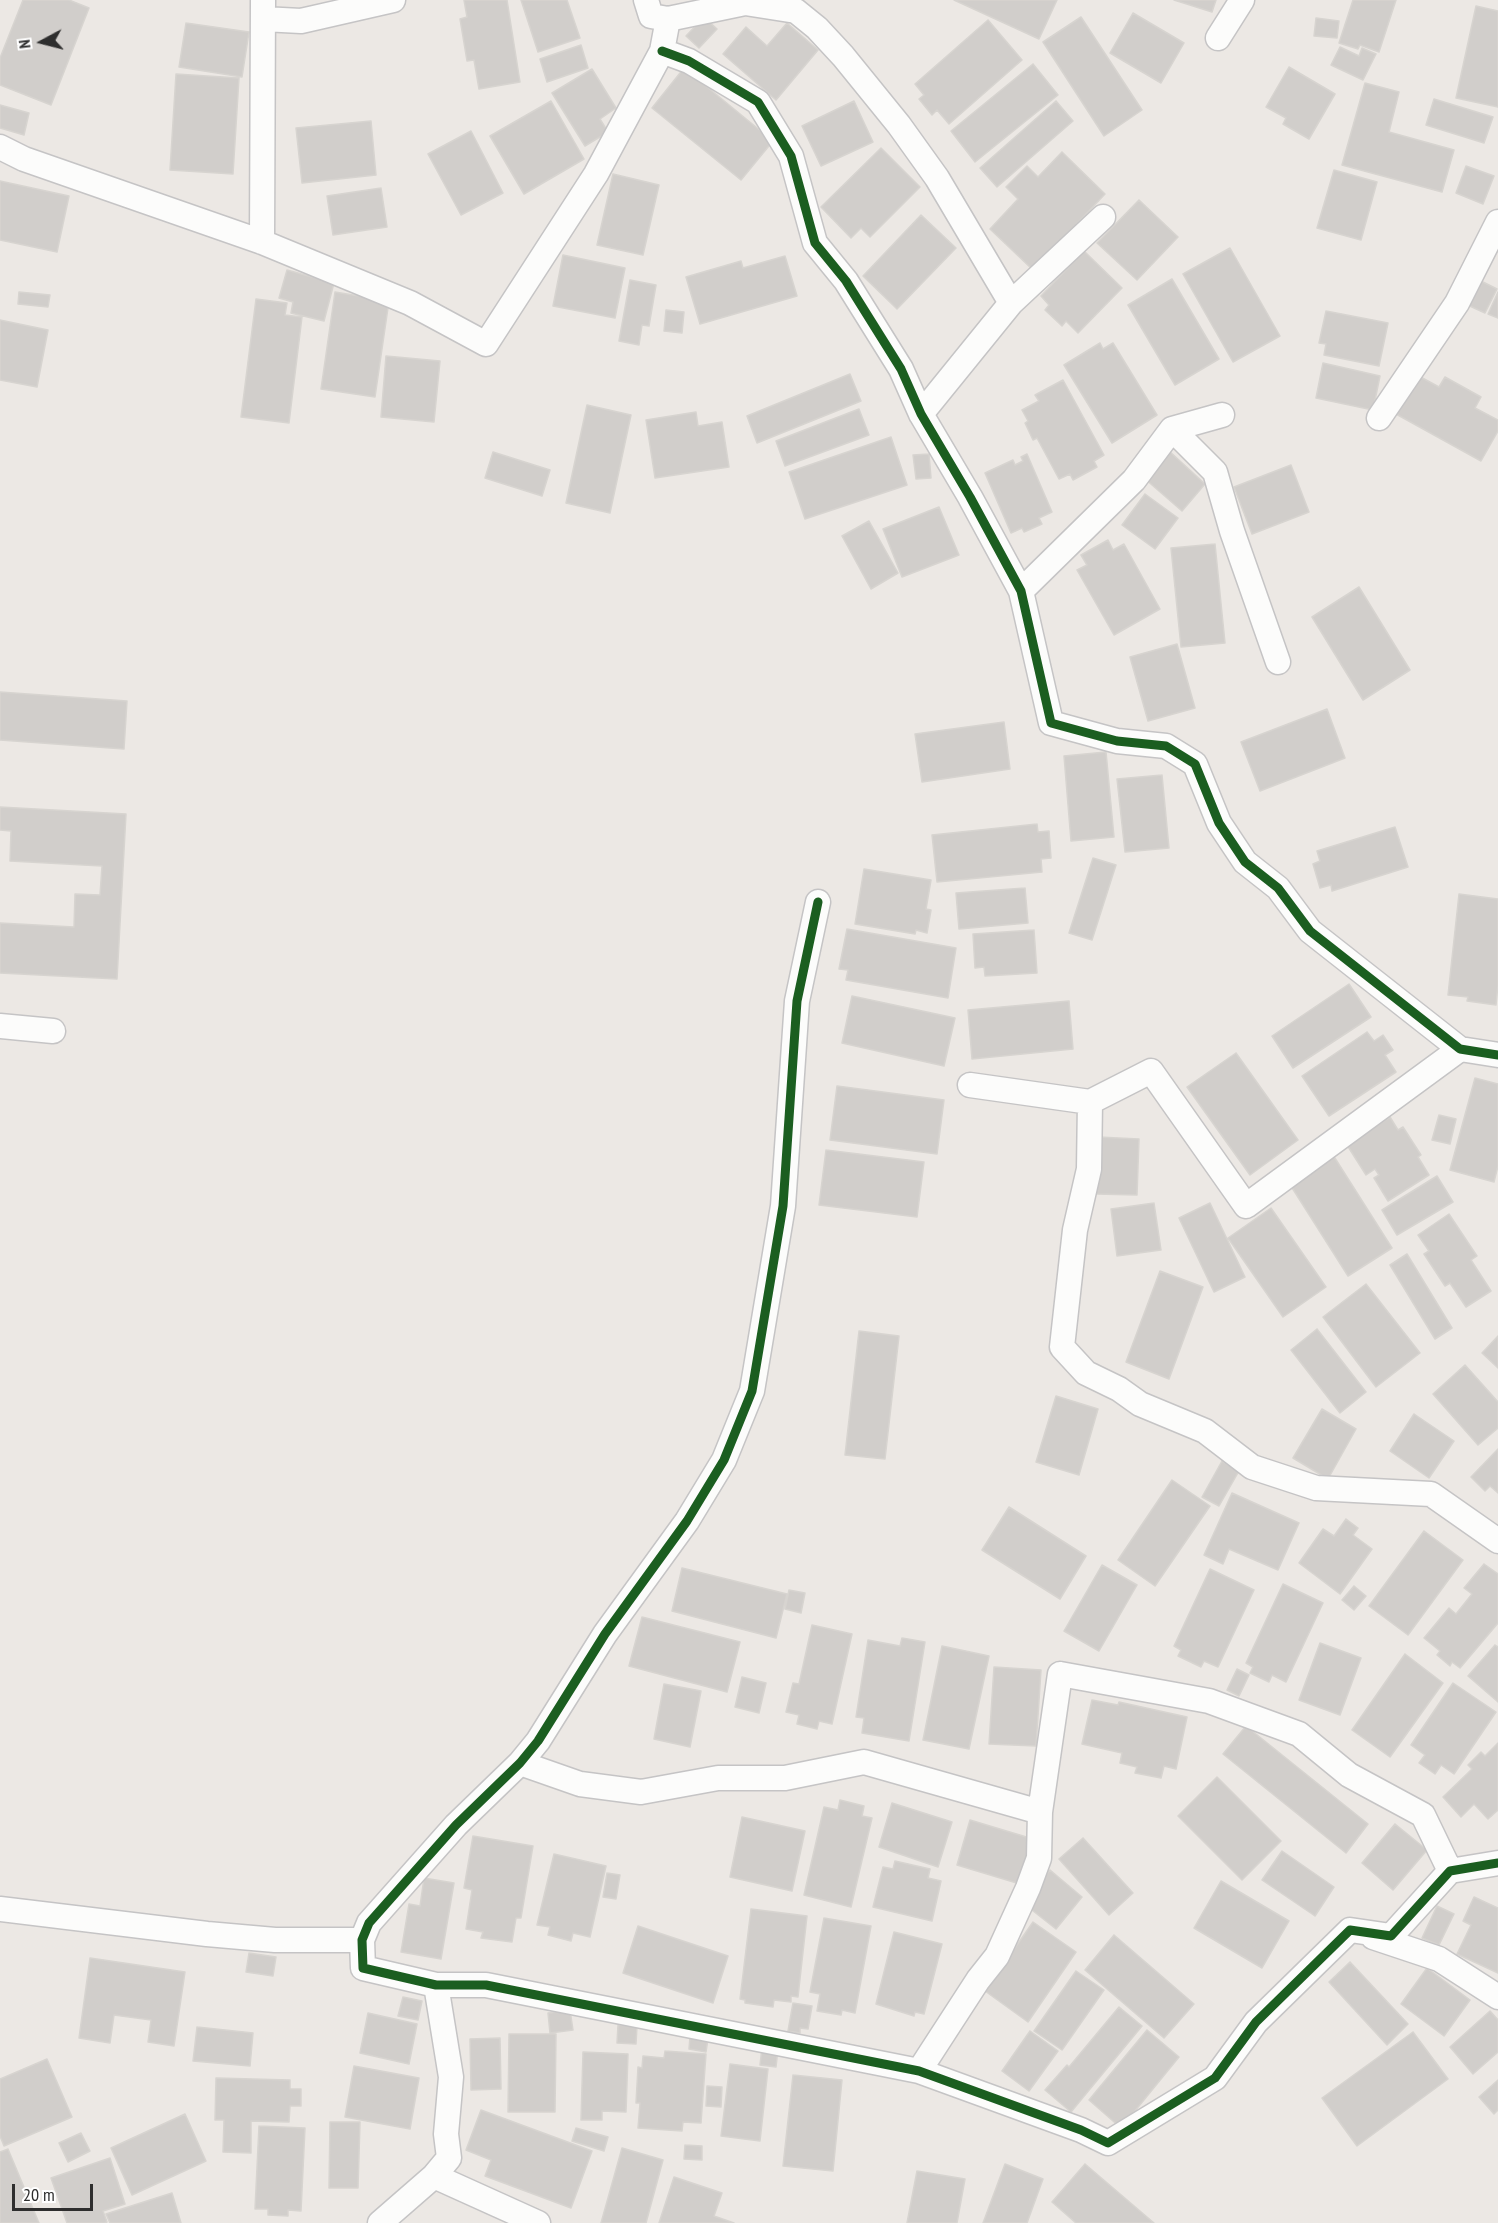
<!DOCTYPE html>
<style>
body{margin:0}
#map{position:relative;width:1498px;height:2223px;overflow:hidden;background:#ece8e4;font-family:"PT Sans Narrow",sans-serif}
canvas{display:block}
.north{position:absolute;left:12px;top:12px;width:60px;height:60px;-webkit-text-stroke:4px #fff;paint-order:stroke;rotate:263deg;font-size:16px;font-weight:700;line-height:24px;text-align:center;color:#2e2e2e}
.north::after{content:'';display:block;margin:auto;width:21px;height:27px;background:#2e2e2e;clip-path:polygon(50% 0,100% 100%,50% 72%,0 100%)}
.scale{position:absolute;left:12px;top:2184px;width:81px;height:27px;box-sizing:border-box;border:3px solid #2e2e2e;border-top:0;padding-left:8px;font-size:18px;line-height:21px;white-space:nowrap;color:#2e2e2e;-webkit-text-stroke:4px #fff;paint-order:stroke}
</style>
<div id="map">
<canvas width="1498" height="2223"></canvas>
<div class="north">N</div>
<div class="scale">20 m</div>
</div>
<script>
const c = document.querySelector('canvas').getContext('2d');
c.lineJoin = 'round';
function paint(path, color) { c.fillStyle = color; c.fill(path, 'evenodd'); }
const toPath = rows => new Path2D(rows.map(r => 'M' + r).join(''));
function stroke(path, color, width, dash) { c.strokeStyle = color; c.lineWidth = width; c.lineCap = dash ? 'butt' : 'round'; c.setLineDash(dash || []); c.stroke(path); }
const building = toPath([
 [23,0,69,0,89,8,51,105,0,85,0,58,23,0],
 [464,0,507,0,520,82,479,89,474,60,467,61,460,19,467,17,464,0],
 [521,0,567,0,580,38,538,52,521,0],
 [954,0,1057,0,1039,39,954,0],
 [1174,0,1216,0,1212,12,1174,0],
 [1353,0,1396,0,1379,52,1360,45,1358,49,1339,43,1353,0],
 [1476,6,1498,11,1498,107,1456,98,1476,6],
 [1133,13,1184,43,1161,83,1110,53,1133,13],
 [704,17,717,29,699,48,686,36,704,17],
 [1081,17,1142,110,1104,136,1043,42,1081,17],
 [1316,18,1339,21,1337,38,1314,36,1316,18],
 [988,20,1022,60,949,124,937,110,932,115,919,99,924,95,915,84,988,20],
 [186,23,249,32,242,77,179,67,186,23],
 [787,23,818,50,776,100,723,54,746,27,767,46,787,23],
 [581,45,588,68,547,82,540,59,581,45],
 [1340,47,1359,56,1362,48,1376,54,1363,80,1331,65,1340,47],
 [1033,64,1058,95,975,162,951,131,1033,64],
 [1289,67,1335,94,1309,139,1283,124,1286,118,1266,107,1289,67],
 [684,68,773,141,741,180,652,108,684,68],
 [592,69,616,108,600,119,608,132,585,146,552,93,592,69],
 [176,74,239,78,233,174,170,170,176,74],
 [1365,83,1399,92,1389,132,1454,150,1442,192,1342,165,1365,83],
 [1434,99,1493,117,1484,143,1426,125,1434,99],
 [551,101,584,159,524,194,490,136,551,101],
 [854,101,873,142,821,166,802,126,854,101],
 [1056,101,1073,121,997,187,980,168,1056,101],
 [0,105,29,113,24,135,0,128,0,105],
 [371,121,376,175,302,183,296,128,371,121],
 [471,131,503,193,461,215,428,154,471,131],
 [881,148,920,187,870,237,861,228,851,238,821,207,881,148],
 [1062,152,1105,194,1033,270,990,229,1018,199,1006,187,1027,166,1038,177,1062,152],
 [1466,166,1494,176,1483,204,1456,193,1466,166],
 [1334,170,1377,182,1361,240,1317,228,1334,170],
 [613,174,659,185,643,255,597,245,613,174],
 [0,181,69,196,57,252,0,240,0,181],
 [381,188,387,227,333,235,327,196,381,188],
 [1139,200,1178,237,1137,280,1097,243,1139,200],
 [921,215,956,248,897,309,863,276,921,215],
 [1230,248,1280,336,1233,362,1183,274,1230,248],
 [1084,251,1122,288,1078,333,1066,321,1062,326,1045,310,1049,305,1041,296,1084,251],
 [563,255,625,268,615,318,553,306,563,255],
 [785,256,797,296,700,324,686,277,741,261,743,268,785,256],
 [287,270,334,283,324,321,291,313,293,302,279,298,287,270],
 [1473,277,1497,289,1485,313,1461,302,1473,277],
 [1172,279,1219,359,1175,385,1128,305,1172,279],
 [630,280,656,285,649,326,642,325,639,345,619,341,630,280],
 [19,292,50,295,48,307,18,304,19,292],
 [335,292,389,301,375,397,321,389,335,292],
 [1498,292,1498,318,1488,314,1498,292],
 [256,299,287,303,285,315,302,317,289,423,241,417,256,299],
 [666,310,684,312,682,333,664,331,666,310],
 [1326,311,1388,323,1379,366,1324,355,1326,344,1319,343,1326,311],
 [0,320,48,330,37,387,0,380,0,320],
 [1100,343,1103,349,1113,343,1157,415,1112,443,1064,365,1100,343],
 [386,356,440,361,434,422,381,417,386,356],
 [1323,363,1380,376,1373,410,1316,398,1323,363],
 [850,374,861,401,757,443,747,416,850,374],
 [1417,375,1439,387,1445,377,1481,397,1475,408,1498,420,1498,431,1481,461,1396,414,1417,375],
 [1063,380,1104,455,1094,461,1097,467,1073,480,1070,474,1059,479,1037,438,1033,440,1025,423,1028,421,1022,410,1039,401,1035,395,1063,380],
 [587,405,631,415,610,513,566,503,587,405],
 [859,409,869,435,785,466,776,441,859,409],
 [696,412,698,426,722,422,729,467,655,478,646,420,696,412],
 [891,437,907,485,805,519,789,472,891,437],
 [1168,450,1205,484,1182,511,1144,478,1168,450],
 [493,452,550,470,542,496,485,478,493,452],
 [929,454,931,478,916,479,913,455,929,454],
 [1027,454,1052,512,1039,518,1042,524,1024,532,1022,528,1011,533,985,473,1013,460,1015,465,1023,461,1021,457,1027,454],
 [1291,465,1309,512,1252,534,1234,487,1291,465],
 [1145,494,1178,518,1155,549,1122,525,1145,494],
 [939,507,959,555,902,577,883,529,939,507],
 [869,521,898,573,871,589,842,536,869,521],
 [1108,540,1113,550,1124,544,1160,609,1114,635,1077,570,1087,565,1081,555,1108,540],
 [1215,544,1225,643,1181,647,1171,548,1215,544],
 [1359,587,1410,670,1363,700,1312,617,1359,587],
 [1177,644,1195,708,1148,721,1130,657,1177,644],
 [0,692,127,701,124,749,0,740,0,692],
 [1327,709,1345,758,1260,791,1241,742,1327,709],
 [1004,722,1010,769,922,782,915,734,1004,722],
 [1106,752,1114,837,1071,841,1064,756,1106,752],
 [1162,775,1169,848,1125,852,1117,779,1162,775],
 [0,807,126,814,117,979,0,973,0,923,74,927,75,894,100,895,102,866,10,861,11,831,0,830,0,807],
 [1037,824,1038,832,1049,831,1051,858,1041,859,1042,872,937,882,932,835,1037,824],
 [1395,827,1408,867,1332,891,1331,885,1320,888,1313,864,1320,861,1317,851,1395,827],
 [1093,858,1116,865,1092,940,1069,933,1093,858],
 [864,869,931,880,926,909,931,910,927,933,916,930,915,934,855,924,864,869],
 [1025,888,1028,923,959,929,956,893,1025,888],
 [1459,894,1498,899,1498,985,1496,1005,1467,1001,1468,997,1448,995,1459,894],
 [847,929,956,948,948,998,846,980,848,970,839,969,847,929],
 [1034,930,1037,973,985,976,984,967,975,968,973,934,1034,930],
 [1349,984,1371,1017,1293,1068,1272,1036,1349,984],
 [852,996,955,1018,944,1066,842,1043,852,996],
 [1069,1001,1073,1049,972,1059,968,1010,1069,1001],
 [1367,1032,1374,1041,1383,1035,1393,1050,1385,1055,1396,1072,1329,1116,1302,1076,1367,1032],
 [1236,1053,1298,1140,1250,1175,1187,1087,1236,1053],
 [1475,1078,1498,1084,1498,1166,1494,1182,1450,1170,1475,1078],
 [837,1086,944,1100,937,1154,830,1140,837,1086],
 [1439,1115,1456,1119,1450,1144,1432,1140,1439,1115],
 [1390,1117,1398,1130,1403,1127,1421,1155,1418,1157,1429,1175,1388,1201,1374,1178,1379,1175,1375,1169,1366,1175,1347,1145,1390,1117],
 [1098,1137,1139,1139,1137,1195,1096,1194,1098,1137],
 [826,1150,924,1162,917,1217,819,1205,826,1150],
 [1333,1155,1392,1248,1348,1276,1289,1183,1333,1155],
 [1437,1176,1453,1202,1397,1235,1382,1210,1437,1176],
 [1154,1203,1161,1250,1117,1256,1111,1209,1154,1203],
 [1210,1203,1245,1277,1214,1292,1179,1218,1210,1203],
 [1271,1208,1326,1287,1283,1317,1228,1238,1271,1208],
 [1449,1214,1477,1256,1471,1260,1491,1291,1466,1307,1450,1283,1445,1286,1424,1254,1429,1251,1418,1235,1449,1214],
 [1407,1254,1452,1328,1435,1339,1390,1265,1407,1254],
 [1160,1271,1203,1287,1169,1379,1126,1362,1160,1271],
 [1366,1284,1420,1353,1376,1387,1323,1317,1366,1284],
 [1317,1329,1366,1392,1340,1413,1291,1350,1317,1329],
 [859,1331,899,1336,885,1459,845,1455,859,1331],
 [1498,1336,1498,1368,1482,1353,1498,1336],
 [1465,1365,1498,1402,1498,1428,1478,1445,1433,1394,1465,1365],
 [1056,1396,1098,1409,1079,1475,1036,1462,1056,1396],
 [1322,1409,1356,1429,1328,1479,1293,1458,1322,1409],
 [1414,1414,1454,1441,1429,1478,1390,1451,1414,1414],
 [1498,1449,1498,1493,1490,1486,1485,1491,1471,1477,1498,1449],
 [1222,1461,1239,1471,1219,1506,1202,1497,1222,1461],
 [1172,1480,1210,1506,1155,1586,1118,1560,1172,1480],
 [1232,1493,1299,1523,1278,1570,1229,1549,1223,1564,1204,1555,1232,1493],
 [1009,1507,1086,1556,1060,1599,982,1550,1009,1507],
 [1346,1519,1358,1528,1353,1535,1372,1549,1340,1594,1299,1563,1323,1529,1334,1536,1346,1519],
 [1424,1531,1463,1560,1408,1635,1369,1606,1424,1531],
 [1484,1564,1498,1574,1498,1623,1460,1668,1452,1662,1450,1666,1437,1655,1440,1651,1424,1638,1449,1608,1456,1614,1472,1594,1464,1588,1484,1564],
 [1102,1565,1137,1585,1099,1651,1064,1631,1102,1565],
 [682,1568,787,1594,776,1638,672,1611,682,1568],
 [1210,1569,1254,1590,1218,1667,1204,1661,1201,1667,1178,1656,1181,1650,1174,1646,1210,1569],
 [1283,1584,1323,1603,1286,1682,1272,1675,1269,1682,1250,1673,1253,1667,1246,1663,1283,1584],
 [1354,1586,1366,1596,1354,1610,1342,1600,1354,1586],
 [789,1590,805,1593,801,1613,785,1609,789,1590],
 [642,1617,740,1642,727,1692,629,1666,642,1617],
 [812,1625,852,1634,832,1724,819,1721,817,1729,797,1724,799,1715,786,1712,793,1683,799,1684,812,1625],
 [902,1638,925,1642,909,1741,862,1733,864,1718,856,1717,868,1640,900,1646,902,1638],
 [1320,1643,1361,1658,1340,1715,1299,1700,1320,1643],
 [1495,1645,1498,1647,1498,1702,1468,1676,1495,1645],
 [942,1646,989,1656,969,1749,923,1740,942,1646],
 [1405,1654,1443,1683,1390,1757,1352,1730,1405,1654],
 [994,1667,1041,1670,1036,1746,989,1744,994,1667],
 [1237,1669,1249,1675,1239,1696,1227,1690,1237,1669],
 [742,1677,766,1683,759,1713,735,1707,742,1677],
 [1453,1683,1496,1712,1454,1774,1441,1765,1435,1774,1419,1763,1425,1755,1411,1745,1453,1683],
 [664,1684,701,1691,690,1747,654,1739,664,1684],
 [1092,1700,1118,1705,1119,1702,1187,1717,1176,1769,1164,1766,1161,1778,1135,1773,1137,1767,1120,1763,1122,1753,1082,1744,1092,1700],
 [1246,1726,1368,1824,1346,1853,1223,1754,1246,1726],
 [1498,1743,1498,1810,1488,1819,1474,1804,1461,1817,1443,1797,1472,1769,1468,1765,1481,1752,1485,1756,1498,1743],
 [1217,1777,1281,1841,1242,1880,1178,1816,1217,1777],
 [840,1800,864,1806,862,1816,872,1818,851,1907,804,1895,824,1807,838,1810,840,1800],
 [892,1803,952,1822,938,1867,879,1847,892,1803],
 [742,1817,805,1831,792,1891,730,1877,742,1817],
 [970,1820,1033,1839,1020,1884,957,1865,970,1820],
 [1395,1824,1427,1850,1393,1890,1362,1863,1395,1824],
 [473,1836,533,1846,521,1918,516,1918,512,1942,481,1938,483,1932,466,1929,472,1890,464,1888,473,1836],
 [1083,1838,1133,1893,1109,1915,1059,1859,1083,1838],
 [1282,1851,1334,1887,1315,1916,1262,1880,1282,1851],
 [554,1854,606,1866,590,1937,573,1933,571,1941,548,1935,550,1927,537,1925,554,1854],
 [895,1861,930,1869,928,1878,941,1881,932,1921,873,1907,883,1867,893,1869,895,1861],
 [1050,1870,1082,1897,1056,1929,1023,1903,1050,1870],
 [607,1873,620,1875,616,1899,603,1897,607,1873],
 [424,1878,454,1883,441,1959,401,1952,409,1904,420,1906,424,1878],
 [1221,1881,1289,1921,1262,1968,1194,1928,1221,1881],
 [1474,1897,1498,1908,1498,1973,1457,1954,1471,1925,1463,1921,1474,1897],
 [1437,1906,1454,1914,1439,1945,1422,1938,1437,1906],
 [751,1909,807,1916,798,1997,791,1996,791,2002,774,2000,773,2007,745,2003,745,2000,740,1999,751,1909],
 [824,1918,871,1926,855,2013,842,2010,841,2015,817,2011,820,1994,810,1992,824,1918],
 [1033,1922,1076,1952,1028,2022,985,1991,1033,1922],
 [638,1926,728,1956,713,2003,623,1973,638,1926],
 [894,1932,942,1944,924,2014,915,2012,914,2016,876,2004,894,1932],
 [1114,1935,1194,2004,1164,2038,1085,1970,1114,1935],
 [249,1953,276,1957,273,1976,246,1972,249,1953],
 [90,1958,185,1972,174,2046,148,2042,151,2020,114,2015,110,2043,79,2038,90,1958],
 [1350,1962,1408,2024,1387,2045,1329,1982,1350,1962],
 [1427,1968,1470,2000,1444,2036,1401,2004,1427,1968],
 [1076,1971,1104,1990,1062,2050,1034,2031,1076,1971],
 [403,1997,422,2001,418,2020,398,2016,403,1997],
 [793,2003,812,2006,808,2029,800,2028,800,2033,788,2031,793,2003],
 [1119,2007,1142,2026,1071,2112,1045,2090,1067,2065,1069,2067,1119,2007],
 [570,2010,573,2030,550,2033,548,2013,570,2010],
 [1490,2011,1498,2020,1498,2052,1473,2074,1450,2047,1490,2011],
 [368,2013,417,2024,409,2064,360,2053,368,2013],
 [618,2025,637,2026,636,2044,617,2043,618,2025],
 [197,2027,253,2033,250,2066,193,2061,197,2027],
 [1147,2030,1179,2057,1121,2128,1089,2100,1147,2030],
 [1030,2031,1058,2051,1029,2091,1002,2071,1030,2031],
 [1413,2032,1448,2079,1357,2146,1322,2098,1413,2032],
 [509,2034,556,2034,555,2112,508,2112,509,2034],
 [690,2037,708,2039,706,2052,689,2049,690,2037],
 [500,2038,501,2089,471,2090,470,2039,500,2038],
 [762,2047,778,2049,776,2067,760,2065,762,2047],
 [665,2051,706,2054,701,2123,683,2122,682,2131,638,2128,640,2103,636,2103,638,2067,642,2068,643,2056,664,2058,665,2051],
 [583,2052,628,2054,626,2112,602,2111,602,2120,581,2120,583,2052],
 [47,2059,72,2117,4,2146,0,2136,0,2079,47,2059],
 [730,2064,768,2069,760,2141,721,2136,730,2064],
 [354,2066,419,2078,410,2129,345,2117,354,2066],
 [793,2075,842,2080,833,2171,783,2166,793,2075],
 [216,2078,290,2080,290,2089,301,2089,301,2106,290,2106,289,2122,251,2121,251,2153,223,2152,224,2120,215,2120,216,2078],
 [1498,2080,1498,2110,1494,2114,1479,2097,1498,2080],
 [707,2086,722,2087,721,2107,706,2106,707,2086],
 [481,2110,592,2151,571,2208,485,2176,491,2160,466,2150,481,2110],
 [185,2114,206,2161,132,2195,111,2148,185,2114],
 [330,2122,360,2122,358,2188,329,2188,330,2122],
 [259,2126,305,2128,301,2211,288,2210,288,2216,268,2215,268,2209,255,2209,259,2126],
 [576,2128,608,2137,604,2151,572,2141,576,2128],
 [81,2133,90,2151,68,2162,59,2143,81,2133],
 [685,2145,702,2146,702,2160,684,2159,685,2145],
 [622,2148,663,2160,646,2223,601,2223,622,2148],
 [8,2149,39,2223,0,2223,0,2152,8,2149],
 [110,2158,125,2204,103,2211,107,2222,104,2223,67,2223,51,2178,110,2158],
 [1005,2164,1043,2179,1027,2223,983,2223,1005,2164],
 [1085,2164,1154,2223,1076,2223,1052,2202,1085,2164],
 [917,2171,965,2179,957,2223,907,2223,917,2171],
 [674,2177,722,2193,714,2216,734,2223,659,2223,674,2177],
 [172,2193,181,2223,110,2223,106,2214,172,2193]
]);
paint(building, '#d1cecb');
stroke(building, '#d7d4d0', 1.5);
const minor = toPath([
 [263,19,301,21,393,0],
 [668,19,745,3,796,11,817,28,843,56,899,125,937,178,1011,303,1103,217],
 [1218,38,1242,0],
 [662,51,689,61,758,102,791,156,815,243,846,281,901,369,921,414,970,497,1021,591,1051,723,1117,741,1166,746,1195,764,1219,823,1245,862,1278,888,1310,931,1460,1049,1498,1055],
 [0,147,24,159,262,242,410,303,486,344,596,174,662,51,668,19,651,16,646,0],
 [262,242,263,0],
 [921,414,1011,303],
 [1379,418,1457,303,1498,222],
 [1172,429,1215,472,1232,531,1278,662],
 [1021,591,1134,480,1172,429,1222,415],
 [818,902,797,1001,783,1206,752,1391,724,1460,687,1521,605,1634,538,1741,520,1763,456,1825,369,1923,362,1940,363,1968,436,1985,486,1985,919,2071,1081,2130,1108,2143,1215,2078,1256,2022,1350,1930,1391,1936,1450,1871,1498,1863],
 [0,1026,53,1031],
 [970,1085,1090,1102,1151,1071,1246,1206,1460,1049],
 [1090,1102,1089,1169,1075,1230,1062,1347,1086,1373,1119,1389,1140,1404,1205,1431,1252,1467,1316,1488,1431,1494,1498,1541],
 [520,1763,580,1784,641,1792,718,1778,785,1778,864,1762,1040,1812,1060,1674,1209,1701,1299,1734,1349,1775,1423,1815,1450,1871],
 [0,1909,207,1934,275,1940,362,1940],
 [1373,1937,1439,1959,1498,1997],
 [919,2071,978,1980,997,1956,1028,1888,1039,1858,1040,1812],
 [434,2176,538,2223],
 [380,2223,434,2176,449,2158,446,2134,451,2077,436,1985]
]);
stroke(minor, '#c5c4c5', 27);
stroke(minor, '#fcfcfb', 24);
stroke(toPath([
 [662,51,689,61,758,102,791,156,815,243,846,281,901,369,921,414,970,497,1021,591,1051,723,1117,741,1166,746,1195,764,1219,823,1245,862,1278,888,1310,931,1460,1049,1498,1055],
 [818,902,797,1001,783,1206,752,1391,724,1460,687,1521,605,1634,538,1741,520,1763,456,1825,369,1923,362,1940,363,1968,436,1985,486,1985,919,2071,1081,2130,1108,2143,1215,2078,1256,2022,1350,1930,1391,1936,1450,1871,1498,1863]
]), '#1b5e20', 9);
</script>
